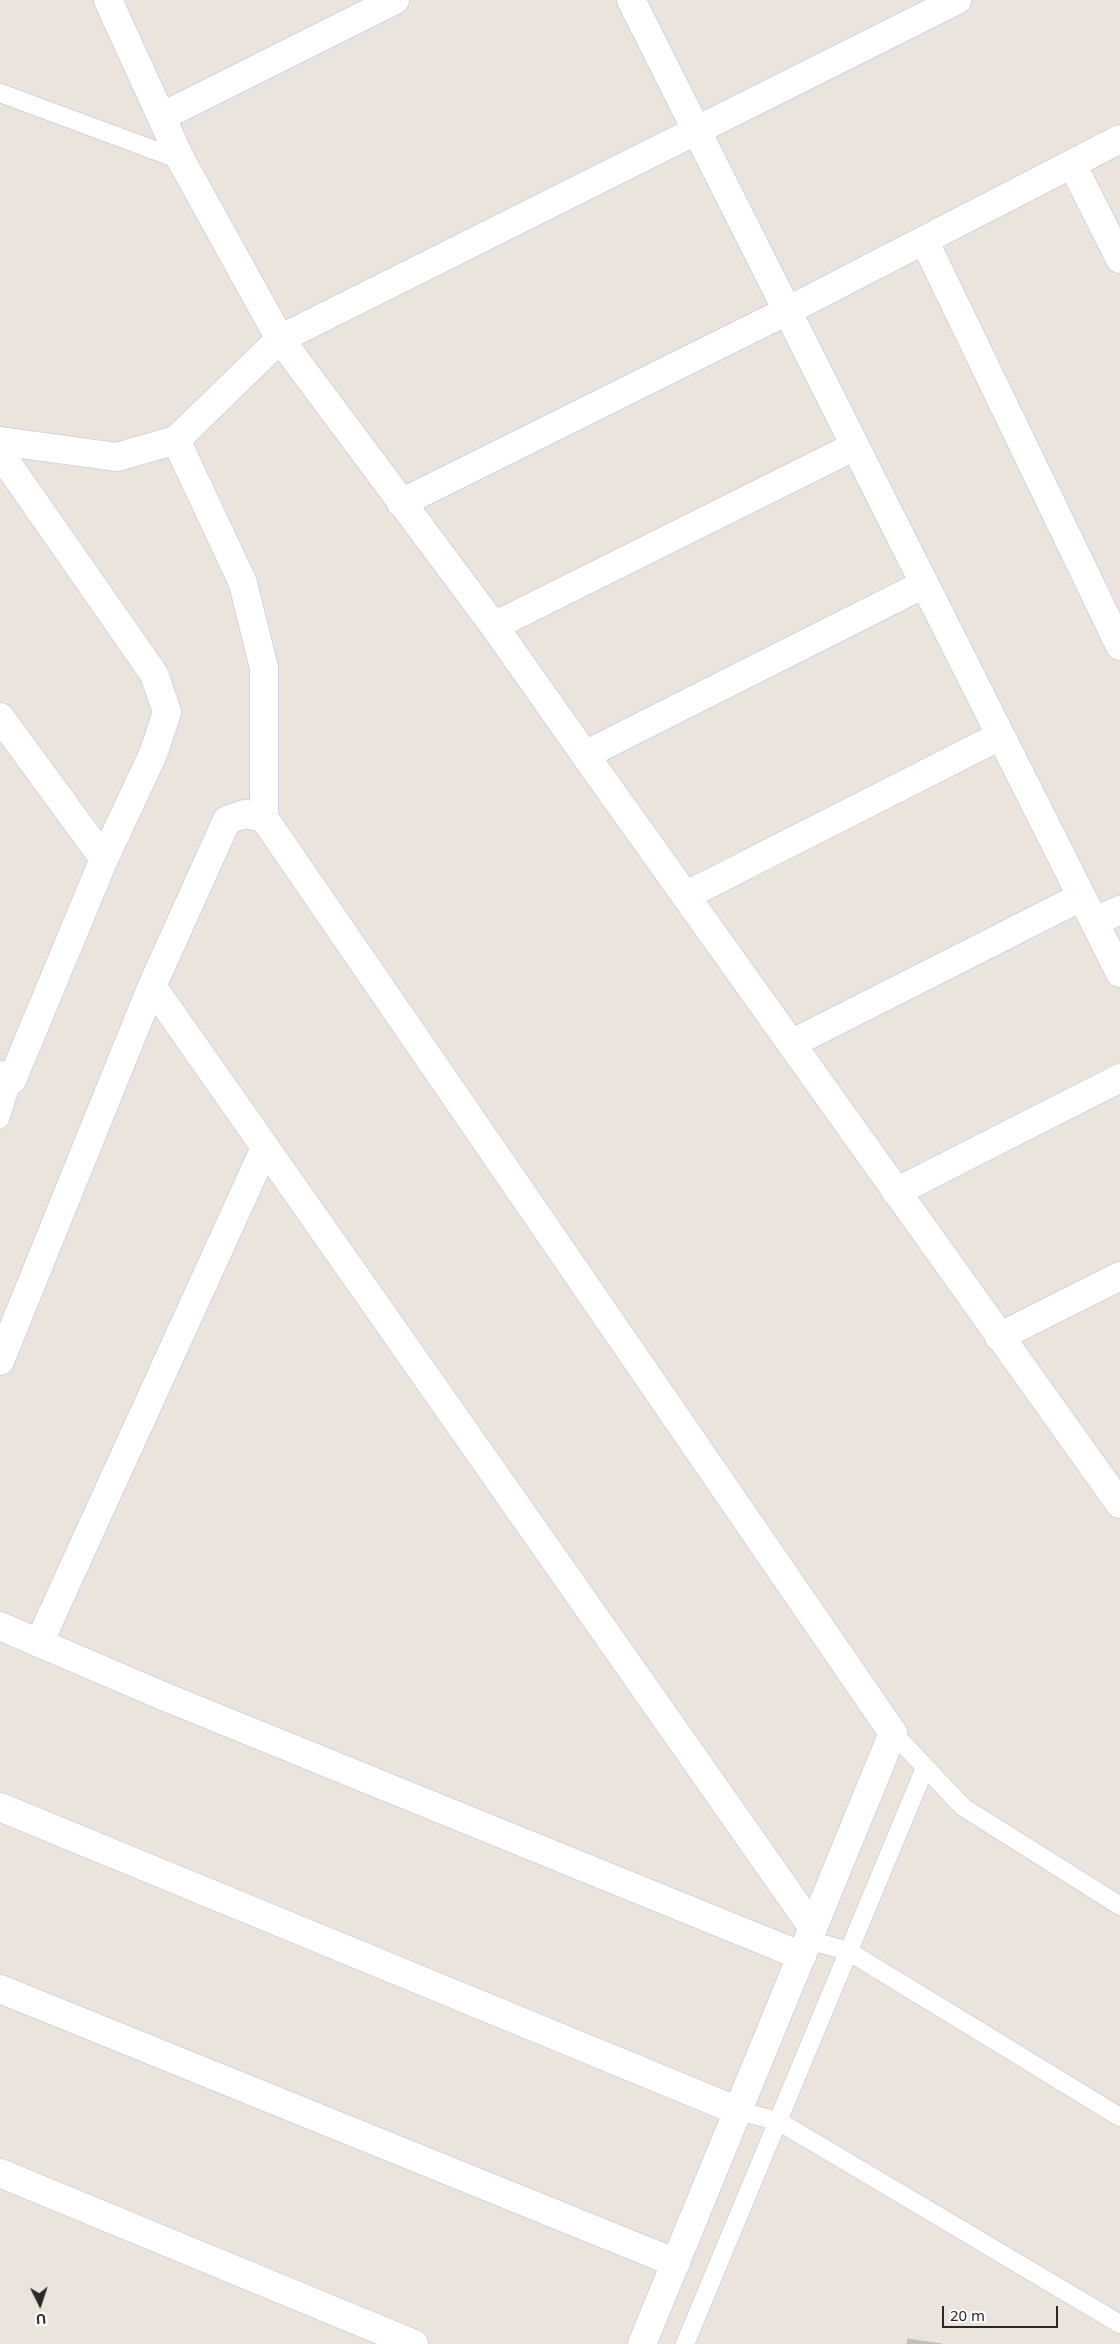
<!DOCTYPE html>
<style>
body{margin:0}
#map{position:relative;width:1120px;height:2344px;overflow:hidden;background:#eae4dc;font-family:"Noto Sans",sans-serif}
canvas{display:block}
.north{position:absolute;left:15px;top:2279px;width:50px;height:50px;-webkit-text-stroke:4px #fff;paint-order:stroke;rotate:176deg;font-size:14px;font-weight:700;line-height:20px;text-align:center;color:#292929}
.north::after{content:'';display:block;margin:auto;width:18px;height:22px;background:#292929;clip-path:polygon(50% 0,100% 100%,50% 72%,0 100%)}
.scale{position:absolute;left:942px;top:2306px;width:116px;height:22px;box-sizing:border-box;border:2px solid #292929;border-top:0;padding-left:6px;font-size:15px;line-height:18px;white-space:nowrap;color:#292929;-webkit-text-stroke:4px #fff;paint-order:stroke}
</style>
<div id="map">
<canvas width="1120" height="2344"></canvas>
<div class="north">U</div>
<div class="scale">20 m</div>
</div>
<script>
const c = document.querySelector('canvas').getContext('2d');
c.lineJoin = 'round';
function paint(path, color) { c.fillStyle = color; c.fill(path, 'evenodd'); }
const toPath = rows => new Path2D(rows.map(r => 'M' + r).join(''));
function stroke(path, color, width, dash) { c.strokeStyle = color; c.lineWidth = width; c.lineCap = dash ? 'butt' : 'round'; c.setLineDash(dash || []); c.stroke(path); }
const building = toPath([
 [908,2339,942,2344,907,2344,908,2339]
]);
paint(building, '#c2beb8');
stroke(building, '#c5c0b6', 1);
const service = toPath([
 [0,93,181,160],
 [0,1119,12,1080],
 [893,1733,963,1807,1120,1906],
 [808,1940,848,1951,1120,2117],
 [738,2111,778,2121,1120,2324],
 [685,2344,925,1768]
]);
const minor = toPath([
 [108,0,181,160,280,339,494,626,585,755,924,584],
 [631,0,1120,973],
 [163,116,395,0],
 [1072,164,1120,259],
 [924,240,1120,646],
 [176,440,243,583,264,668,264,818],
 [0,441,117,457,176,440,280,339,957,0],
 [0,453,154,674,167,712,154,752,104,859,12,1080,0,1075],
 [401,503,789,310,1120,139],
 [494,626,855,446],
 [0,717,104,859],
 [585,755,1120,1504],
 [685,896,1000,736],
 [1094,922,1120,910],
 [152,986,813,1928],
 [791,1044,1081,897],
 [896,1192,1120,1078],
 [999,1337,1120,1276],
 [0,1361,152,986,227,820,245,814,264,818,893,1733,642,2344],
 [0,1626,163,1696,802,1956],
 [39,1643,265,1148],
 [0,1807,738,2111],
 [0,1989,676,2263],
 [0,2173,414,2344]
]);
stroke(service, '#d1d4e0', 20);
stroke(minor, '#d1d4e0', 30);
stroke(service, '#fff', 18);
stroke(minor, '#fff', 28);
</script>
